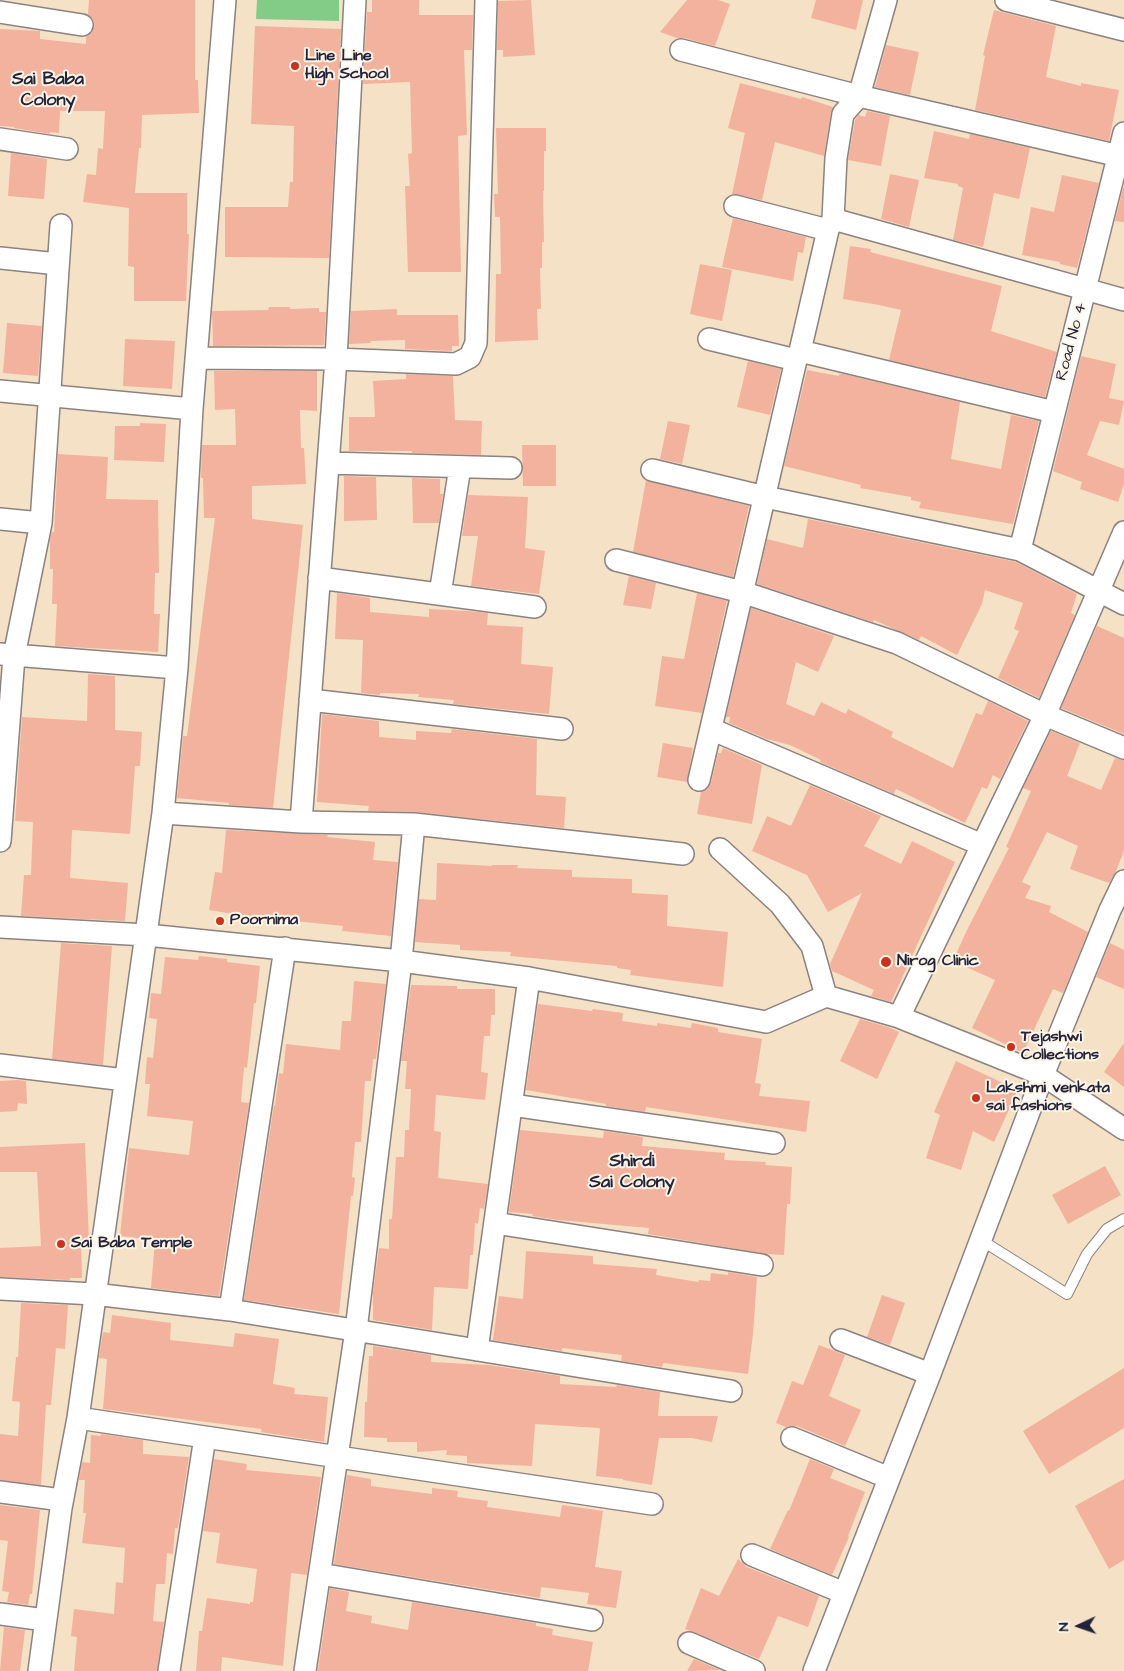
<!DOCTYPE html>
<style>
body{margin:0}
#map{position:relative;width:1124px;height:1671px;overflow:hidden;background:#f5e1c5;font-family:"Architects Daughter",sans-serif}
canvas{display:block}
.north{position:absolute;left:1054px;top:1601px;width:50px;height:50px;-webkit-text-stroke:4px #fcf5e5;paint-order:stroke;rotate:267deg;font-size:14px;font-weight:700;line-height:20px;text-align:center;color:#22223b}
.north::after{content:'';display:block;margin:auto;width:18px;height:22px;background:#22223b;clip-path:polygon(50% 0,100% 100%,50% 72%,0 100%)}
</style>
<div id="map">
<canvas width="1124" height="1671"></canvas>
<div class="north">N</div>
</div>
<script>
const c = document.querySelector('canvas').getContext('2d');
c.lineJoin = 'round';
function paint(path, color) { c.fillStyle = color; c.fill(path, 'evenodd'); }
const toPath = rows => new Path2D(rows.map(r => 'M' + r).join(''));
function stroke(path, color, width, dash) { c.strokeStyle = color; c.lineWidth = width; c.lineCap = dash ? 'butt' : 'round'; c.setLineDash(dash || []); c.stroke(path); }
function write(font, color, halo, rows, align = 'center') {
  c.font = font + ' "Architects Daughter",sans-serif'; c.lineWidth = 4; c.setLineDash([]); c.textBaseline = 'middle'; c.strokeStyle = halo; c.fillStyle = color; for (const [text, x, y, turn = 0] of rows) {
    c.save(); c.translate(x, y); c.rotate((+turn || 0) * Math.PI / 180); c.textAlign = isNaN(turn) ? turn : align; if (halo) c.strokeText(text, 0, 0); c.fillText(text, 0, 0); c.restore();
  }
}
paint(toPath([
 [257,0,339,0,339,21,256,19]
]), '#83cc88');
paint(toPath([
 [89,0,195,0,195,80,198,80,199,113,142,115,141,148,139,148,135,193,187,193,187,234,189,234,186,301,134,301,134,267,128,266,129,208,83,202,87,174,96,175,98,148,103,149,105,111,60,111,59,133,50,132,50,134,14,128,14,127,0,126,0,29,40,31,40,39,86,44,86,37,92,32,94,26,93,20,88,14],
 [372,0,419,0,419,15,473,15,472,50,464,50,467,135,458,136,461,272,408,272,405,186,410,186,408,154,412,153,410,82,363,84,367,12,372,12],
 [531,0,535,55,503,57,503,50,497,50,498,1],
 [687,0,718,0,730,4,715,46,684,38,677,38,660,32],
 [816,0,863,0,856,30,811,18],
 [994,10,1056,26,1046,77,1081,86,1081,83,1119,90,1109,141,975,110,985,56,983,55],
 [255,26,341,29,329,258,225,257,225,207,288,207,290,182,293,182,294,126,251,124],
 [886,45,919,52,910,95,875,87],
 [740,83,801,99,802,97,833,107,831,112,824,156,775,142,762,200,732,194,745,133,728,128],
 [867,111,890,116,881,166,848,160,855,120,859,115,865,117],
 [496,128,546,128,546,151,544,151,544,191,543,191,544,242,542,242,542,268,540,268,541,309,537,309,538,340,495,342,496,274,501,274,500,217,495,217,494,194,498,194],
 [934,131,969,139,970,134,1030,148,1019,199,994,193,983,247,953,240,963,188,958,186,958,184,924,178],
 [11,153,47,159,44,199,8,196],
 [890,174,919,180,909,227,881,219],
 [1062,175,1099,183,1077,268,1060,264,1060,262,1022,255,1031,207,1054,212],
 [1123,188,1124,188,1124,222,1115,221],
 [733,218,806,237,803,253,798,252,793,281,722,267],
 [850,246,871,249,870,252,1002,286,991,331,1057,352,1045,397,889,360,901,310,879,305,843,299],
 [700,264,732,270,722,321,690,314],
 [269,307,290,307,290,309,319,308,319,312,326,312,324,345,213,346,212,311,268,310],
 [397,309,397,315,458,315,459,346,452,346,452,351,405,349,405,340,370,341,371,343,349,344,351,311],
 [7,323,42,326,38,376,3,373],
 [125,339,175,341,172,389,123,386],
 [1081,356,1116,364,1109,398,1124,401,1119,425,1100,421,1087,455,1124,469,1124,484,1118,502,1080,489,1082,482,1053,471],
 [748,361,781,369,770,415,737,407],
 [807,370,839,376,839,374,844,374,960,402,951,459,1001,469,1011,415,1039,421,1013,524,919,508,921,502,911,500,911,497,860,488,861,485,784,466],
 [214,371,317,371,317,411,300,410,301,448,304,448,306,484,252,486,252,519,303,525,273,808,229,805,229,803,177,798,183,736,187,736,215,518,204,518,203,478,201,478,202,445,236,445,235,409,215,410],
 [406,374,453,376,455,420,482,421,481,455,412,453,412,451,349,451,349,417,375,417,373,381,406,379],
 [668,421,690,425,682,464,660,459],
 [140,423,166,424,164,462,114,460,115,426,140,426],
 [522,445,556,445,556,486,523,486],
 [58,454,108,457,106,499,158,500,159,573,155,573,154,614,160,614,158,652,55,646,57,604,52,604,53,569,50,569,50,540,52,532,54,532],
 [344,476,376,477,377,520,344,521],
 [412,478,440,479,440,494,443,494,439,523,413,523],
 [646,480,749,506,733,577,633,552],
 [468,495,528,497,525,548,545,551,539,594,471,586,478,536,462,536],
 [808,519,1016,562,1077,594,1071,613,1075,615,1039,698,998,678,1019,631,1014,629,1023,603,985,590,982,604,957,655,921,636,919,640,874,620,873,622,757,584,767,539,803,548],
 [629,576,656,583,651,609,623,605],
 [337,593,370,598,370,612,429,617,429,609,468,611,488,613,487,625,523,627,521,664,553,667,549,714,453,704,454,700,418,697,419,694,380,693,380,695,361,693,363,640,335,639],
 [697,593,727,601,702,713,655,706,662,656,684,659],
 [751,608,834,636,818,672,796,662,786,704,814,716,821,702,846,714,848,709,893,732,891,737,953,768,976,713,982,715,988,701,1028,721,1000,779,993,775,987,789,982,787,965,823,896,789,894,794,820,762,821,760,790,745,767,739,729,723,730,717,726,717],
 [1097,626,1124,638,1124,734,1061,708],
 [88,674,115,676,115,730,142,732,140,766,135,766,130,834,72,830,70,878,128,883,125,921,21,916,24,875,31,875,33,822,15,821,22,717,87,721],
 [322,714,379,721,379,737,416,740,416,731,451,733,452,729,537,739,536,795,566,797,564,828,415,812,368,811,369,806,317,802],
 [1051,731,1080,743,1067,776,1101,790,1115,758,1124,760,1124,851,1116,871,1109,883,1070,869,1078,846,1047,832,1022,882,1031,886,1025,898,1051,906,1049,912,1088,932,1063,993,1053,989,1023,1053,972,1028,995,980,953,961,966,932,1009,848,1006,847,1031,791,1023,788],
 [663,743,693,748,687,782,657,777],
 [723,748,762,765,752,824,697,814,701,792,708,789,711,783,718,753,721,753],
 [810,785,881,816,864,846,901,864,912,841,955,862,891,1002,871,996,874,990,832,971,830,964,862,893,828,912,807,875,752,851,767,816,791,826],
 [226,830,328,835,327,837,375,842,373,860,398,862,391,936,342,931,343,926,246,916,209,910,215,872,222,873],
 [437,863,492,866,492,865,518,865,517,868,572,870,572,877,632,879,632,893,668,895,667,926,728,932,723,987,630,975,631,970,617,968,617,966,510,956,511,952,460,950,460,945,415,942,419,899,436,900],
 [61,943,112,946,103,1065,52,1059],
 [1110,943,1124,950,1124,989,1096,977],
 [199,956,227,959,227,962,260,966,256,1003,254,1003,247,1068,244,1067,241,1102,249,1103,219,1296,151,1288,155,1240,120,1236,129,1148,189,1155,193,1121,147,1116,150,1084,145,1084,147,1057,153,1058,157,1019,149,1018,151,993,161,994,165,957,198,960],
 [354,981,386,984,376,1059,373,1059,371,1081,365,1081,361,1142,355,1142,352,1177,355,1178,353,1196,351,1196,339,1314,244,1300,274,1105,275,1106,279,1073,283,1074,286,1044,340,1050,342,1021,351,1021],
 [411,985,457,986,457,989,495,989,495,1015,491,1015,490,1036,484,1036,481,1072,488,1073,485,1100,436,1095,434,1131,441,1132,438,1178,488,1184,484,1209,480,1208,478,1224,475,1223,473,1255,470,1255,468,1289,434,1287,432,1330,373,1320,373,1292,379,1248,389,1249,389,1219,392,1219,396,1157,404,1157,405,1130,409,1130,411,1089,405,1089,407,1061,401,1061],
 [538,1004,592,1011,593,1009,623,1013,622,1021,657,1026,657,1023,691,1028,692,1023,718,1028,718,1032,762,1039,755,1083,761,1084,759,1096,810,1101,806,1132,646,1107,645,1112,606,1106,606,1104,526,1090],
 [860,1019,888,1027,899,1032,877,1079,840,1061],
 [1124,1043,1124,1087,1104,1072],
 [956,1061,1018,1090,994,1142,973,1131,961,1170,926,1158,940,1115,934,1112],
 [18,1080,26,1081,27,1104,18,1103,17,1111,0,1112,0,1081],
 [520,1130,603,1138,604,1131,643,1137,642,1146,725,1153,724,1160,766,1162,765,1165,792,1167,790,1204,787,1204,784,1255,767,1254,648,1234,649,1228,558,1220,532,1216,533,1214,509,1212],
 [85,1143,89,1241,81,1241,82,1278,70,1278,70,1280,0,1277,0,1248,41,1246,37,1172,0,1172,0,1147],
 [1105,1166,1121,1195,1068,1224,1052,1195],
 [526,1251,593,1256,593,1264,657,1269,656,1275,698,1282,699,1280,710,1281,711,1273,728,1275,728,1272,757,1277,753,1334,748,1374,663,1363,662,1367,621,1361,622,1355,562,1348,562,1351,493,1340,499,1296,523,1299],
 [882,1295,905,1303,890,1345,867,1337],
 [21,1303,68,1305,65,1349,56,1348,51,1405,46,1405,41,1485,0,1480,0,1434,18,1436,20,1402,12,1401,16,1357,18,1357],
 [112,1315,171,1323,170,1340,233,1347,235,1333,279,1339,273,1384,295,1388,294,1394,328,1397,324,1442,261,1432,262,1429,103,1409,107,1359,99,1358,103,1332,110,1333],
 [819,1345,845,1355,829,1396,861,1410,845,1446,797,1426,791,1426,786,1427,776,1423,792,1381,803,1385],
 [373,1346,431,1355,431,1362,489,1365,560,1376,560,1384,616,1387,617,1385,660,1392,658,1416,718,1416,712,1442,691,1438,659,1438,652,1485,623,1480,623,1479,596,1476,600,1429,599,1428,535,1424,532,1466,467,1463,467,1456,446,1455,447,1450,417,1452,417,1442,387,1442,387,1438,364,1437,365,1402,367,1402,369,1356,373,1356],
 [1124,1368,1124,1428,1049,1474,1023,1431],
 [101,1434,143,1440,143,1454,189,1457,178,1528,175,1528,173,1554,167,1553,165,1584,156,1584,153,1621,164,1622,157,1671,74,1671,77,1637,71,1636,74,1609,114,1614,116,1582,123,1583,125,1548,82,1543,86,1513,83,1513,85,1480,79,1480,82,1462,90,1463,91,1435,101,1436],
 [214,1459,247,1464,246,1470,321,1477,307,1575,291,1573,283,1666,222,1657,221,1671,196,1671,199,1631,202,1631,207,1598,250,1604,250,1602,253,1602,257,1569,216,1563,220,1533,203,1531],
 [810,1459,834,1469,830,1478,865,1492,848,1536,849,1537,832,1575,770,1549,788,1510,789,1511],
 [347,1475,371,1479,371,1486,432,1494,432,1488,458,1491,457,1497,488,1501,487,1507,560,1517,562,1505,603,1511,595,1567,622,1571,616,1608,587,1604,589,1593,541,1587,540,1598,334,1564],
 [1124,1479,1124,1560,1109,1569,1075,1506],
 [0,1505,40,1510,32,1594,30,1594,28,1605,7,1602,9,1592,2,1591,8,1541,0,1540],
 [738,1559,747,1567,819,1596,808,1627,778,1616,759,1659,685,1629,701,1588,719,1596],
 [330,1588,349,1592,346,1611,372,1616,371,1623,408,1630,412,1602,536,1623,536,1626,553,1629,552,1635,593,1642,588,1671,318,1671],
 [4,1627,25,1630,20,1671,0,1671],
 [694,1659,720,1670,687,1671]
]), '#f3b29d');
const lane = toPath([
 [981,1240,1067,1294,1087,1254,1107,1229,1124,1219]
]);
const street = toPath([
 [1006,0,1124,30],
 [0,12,82,25],
 [681,50,859,96,1124,157],
 [0,139,67,149],
 [735,206,828,230],
 [833,219,1124,300],
 [0,258,58,264],
 [709,339,796,360],
 [800,351,1054,412],
 [196,358,336,359,456,364,470,357,476,343,486,0],
 [0,391,192,409],
 [328,463,511,468],
 [652,470,765,497,1020,550,1124,604],
 [0,519,41,523],
 [1020,550,1124,133],
 [616,560,742,592,897,643,1045,715,1124,748],
 [319,578,535,607],
 [440,594,460,467],
 [0,654,177,668],
 [310,700,562,729],
 [711,729,982,845],
 [699,780,796,360,800,351,828,230,833,219,836,158,843,114,859,96,886,0],
 [163,813,301,822,414,824,683,854],
 [301,822,336,359,355,0],
 [0,841,14,656,41,523,61,225],
 [720,849,780,904,812,946,826,996],
 [0,927,147,935,401,961,529,978,766,1022,826,996,899,1017,1043,1075,1124,1129],
 [899,1017,1045,715,1124,532],
 [0,1065,125,1080],
 [512,1105,774,1143],
 [495,1223,762,1265],
 [0,1289,94,1294,230,1310,731,1391],
 [230,1310,285,948],
 [841,1340,930,1374],
 [477,1350,529,978],
 [78,1418,652,1504],
 [792,1438,889,1478],
 [0,1492,62,1500],
 [752,1555,844,1593],
 [320,1574,592,1620],
 [0,1614,45,1620],
 [689,1643,754,1671],
 [39,1671,61,1508,78,1418,163,813,177,668,192,409,225,0],
 [169,1671,205,1437],
 [305,1671,356,1330,401,961,414,824],
 [814,1671,930,1374,1043,1075,1110,910,1124,881]
]);
stroke(lane, '#8c8280', 12);
stroke(street, '#8c8280', 24);
stroke(lane, '#fff', 10);
stroke(street, '#fff', 21);
for (const [x, y, r, color] of [
 [295,66,5,"#c8321e"],
 [220,921,5,"#c8321e"],
 [886,962,6,"#c8321e"],
 [1011,1047,5,"#c8321e"],
 [976,1098,5,"#c8321e"],
 [61,1244,5,"#c8321e"]
]) { const dot = new Path2D(); dot.arc(x, y, r, 0, 2 * Math.PI); c.fillStyle = color; c.fill(dot); stroke(dot, '#fcf5e5', 2); }
write('bold 16px', '#22223b', '#fcf5e5', [
 ["Line Line",305,57],
 ["High School",305,75],
 ["Poornima",230,921],
 ["Nirog Clinic",897,962],
 ["Tejashwi",1021,1038],
 ["Collections",1021,1056],
 ["Lakshmi venkata",986,1089],
 ["sai fashions",986,1107],
 ["Sai Baba Temple",71,1244]
], 'left');
write('16px', '#22223b', '#fcf5e5', [
 ["Road No 4",1072,342,-75]
]);
write('bold 18px', '#22223b', '#fcf5e5', [
 ["Sai Baba",48,80],
 ["Colony",48,101],
 ["Shirdi",632,1162],
 ["Sai Colony",632,1183]
]);
</script>
